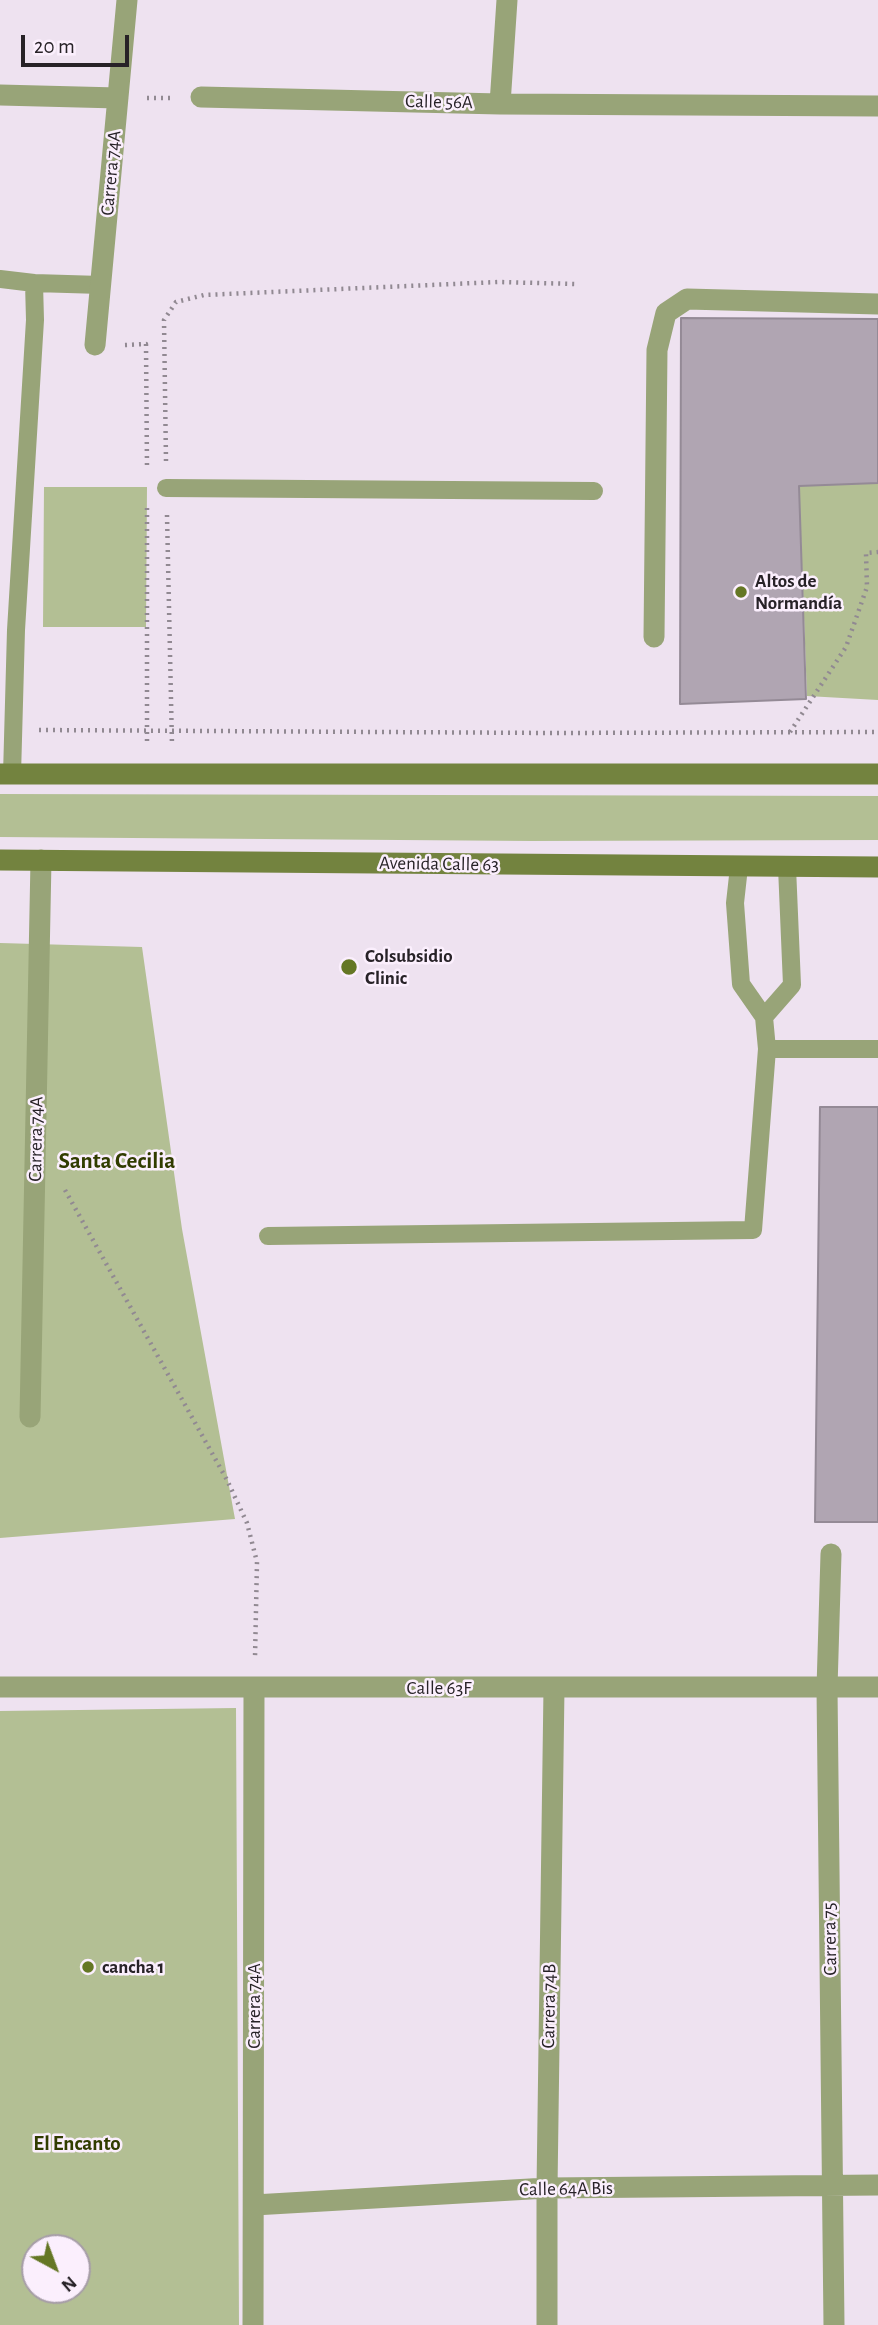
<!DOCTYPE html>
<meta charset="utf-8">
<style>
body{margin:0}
#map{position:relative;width:878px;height:2325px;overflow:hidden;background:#eee2f0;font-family:"Alegreya Sans",sans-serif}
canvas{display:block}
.north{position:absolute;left:21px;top:2234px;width:70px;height:70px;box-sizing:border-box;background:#fbeffd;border:2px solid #a69da7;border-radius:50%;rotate:139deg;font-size:19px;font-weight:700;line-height:28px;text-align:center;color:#272227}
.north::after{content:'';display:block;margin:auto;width:24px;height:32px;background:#657725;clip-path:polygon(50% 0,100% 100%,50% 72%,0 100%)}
.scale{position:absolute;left:21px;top:35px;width:108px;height:32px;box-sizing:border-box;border:4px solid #272227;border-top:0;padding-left:9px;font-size:21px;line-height:24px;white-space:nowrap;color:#272227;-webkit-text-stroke:5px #fbeffd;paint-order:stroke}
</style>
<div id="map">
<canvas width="878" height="2325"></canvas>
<div class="north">N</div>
<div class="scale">20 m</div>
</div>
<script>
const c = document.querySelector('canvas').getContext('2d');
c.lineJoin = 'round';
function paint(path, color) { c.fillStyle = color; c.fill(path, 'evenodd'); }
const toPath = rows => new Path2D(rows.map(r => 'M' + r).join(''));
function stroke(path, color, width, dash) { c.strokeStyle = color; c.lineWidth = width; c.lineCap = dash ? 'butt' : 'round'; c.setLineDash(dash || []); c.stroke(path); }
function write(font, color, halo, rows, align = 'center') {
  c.font = font + ' "Alegreya Sans",sans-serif'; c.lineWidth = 5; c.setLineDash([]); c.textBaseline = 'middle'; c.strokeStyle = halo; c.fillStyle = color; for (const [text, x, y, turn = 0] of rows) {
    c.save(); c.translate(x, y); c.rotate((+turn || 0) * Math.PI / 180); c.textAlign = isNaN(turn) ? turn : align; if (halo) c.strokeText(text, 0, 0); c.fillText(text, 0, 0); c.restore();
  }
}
paint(toPath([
 [878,483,878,700,807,696,799,486],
 [44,487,147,487,146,627,43,627],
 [0,794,878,796,878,840,532,841,0,837],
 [0,943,142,947,182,1229,235,1519,0,1538],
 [236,1708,239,2325,0,2325,0,1711],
 [35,2248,77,2248,77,2290,35,2290]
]), '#b3bf94');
const building = toPath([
 [681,318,878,319,878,483,799,486,806,699,680,704,681,318],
 [820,1107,878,1107,878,1522,815,1522,820,1107]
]);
paint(building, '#b0a5b2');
stroke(building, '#948a96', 2);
stroke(toPath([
 [147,98,173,98],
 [125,345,146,344,147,468],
 [166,461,164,320,176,302,204,295,498,282,577,284],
 [147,508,147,745],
 [167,515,172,745],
 [39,730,552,733,878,732],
 [790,732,846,647,867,587,866,553,878,552],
 [65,1190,227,1480,247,1523,257,1562,255,1658]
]), '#918992', 4.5, [2, 5]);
stroke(toPath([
 [0,279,34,283,35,320,16,630,12,775],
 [34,283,101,285],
 [166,488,594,491],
 [739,867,735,903,741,984,764,1017],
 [767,1049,878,1049],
 [268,1236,753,1230,767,1049,764,1017,792,985,787,867]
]), '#98a478', 18);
stroke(toPath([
 [0,95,118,98],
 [201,97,500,104,878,106],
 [500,104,507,0],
 [95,345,127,0],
 [654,637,657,350,666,313,687,299,878,304],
 [30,1417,41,860],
 [831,1554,827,1688,834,2325],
 [0,1687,878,1687],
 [254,2205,547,2188,878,2185],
 [253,2325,254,1687],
 [547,2325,547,2188,554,1688]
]), '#98a478', 21);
stroke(toPath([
 [0,774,878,774],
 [0,860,878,867]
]), '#73833f', 21);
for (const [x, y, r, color] of [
 [741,592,7,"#657725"],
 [349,967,9,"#657725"],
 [88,1967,7,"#657725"]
]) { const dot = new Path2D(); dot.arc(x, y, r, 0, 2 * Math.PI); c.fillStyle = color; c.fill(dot); stroke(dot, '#fbeffd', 2.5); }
write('19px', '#272227', '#fbeffd', [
 ["Calle 56A",439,102,1],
 ["Carrera 74A",111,173,-85],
 ["Avenida Calle 63",439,864,1],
 ["Carrera 74A",36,1139,-89],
 ["Calle 63F",439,1688],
 ["Carrera 75",830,1939,-91],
 ["Carrera 74A",254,2006,-90],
 ["Carrera 74B",549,2006,-89],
 ["Calle 64A Bis",566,2189,-1]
]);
write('bold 19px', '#272227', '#fbeffd', [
 ["Altos de",755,581],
 ["Normandía",755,603],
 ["Colsubsidio",365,956],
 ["Clinic",365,978],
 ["cancha 1",102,1967]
], 'left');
write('bold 21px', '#313c00', '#fbeffd', [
 ["El Encanto",77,2144]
]);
write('bold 23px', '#313c00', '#fbeffd', [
 ["Santa Cecilia",117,1161]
]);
</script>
